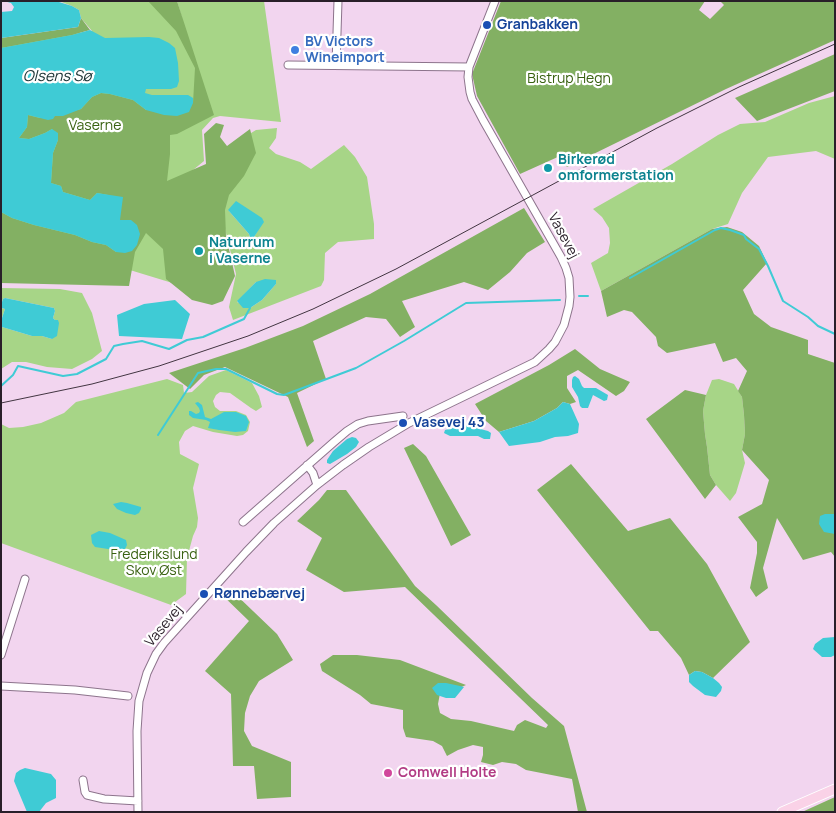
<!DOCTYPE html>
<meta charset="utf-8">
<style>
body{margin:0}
#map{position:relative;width:836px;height:813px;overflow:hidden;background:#f2d5ef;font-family:Manrope,sans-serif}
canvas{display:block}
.frame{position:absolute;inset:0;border:2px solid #291f29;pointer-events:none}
</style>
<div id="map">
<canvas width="836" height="813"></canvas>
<div class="frame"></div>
</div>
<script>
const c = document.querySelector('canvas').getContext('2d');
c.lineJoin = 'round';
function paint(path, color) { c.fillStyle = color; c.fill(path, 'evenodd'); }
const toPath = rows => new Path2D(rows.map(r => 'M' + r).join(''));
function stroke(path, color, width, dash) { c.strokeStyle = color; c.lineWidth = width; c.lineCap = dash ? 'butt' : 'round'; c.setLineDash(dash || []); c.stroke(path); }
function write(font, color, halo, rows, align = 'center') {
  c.font = font + ' Manrope,sans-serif'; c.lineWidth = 4.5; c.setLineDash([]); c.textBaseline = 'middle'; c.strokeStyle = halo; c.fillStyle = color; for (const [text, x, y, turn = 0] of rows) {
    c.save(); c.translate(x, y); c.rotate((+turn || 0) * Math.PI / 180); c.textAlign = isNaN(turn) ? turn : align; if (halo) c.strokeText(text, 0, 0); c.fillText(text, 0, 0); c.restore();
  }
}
paint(toPath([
 [59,1,148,1,182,18,177,1,264,1,281,122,220,116,213,118,202,130,204,161,181,180,215,296,120,267,1,250,1,45,92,31,81,18,79,10,72,6],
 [835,96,835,159,816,151,768,157,742,193,728,224,712,229,601,291,591,263,608,253,610,243,609,228,602,217,593,209,672,164,718,135,740,124,765,122,809,103],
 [277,128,276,138,269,148,276,154,300,162,311,169,344,145,355,157,367,177,374,224,374,239,338,242,325,253,324,280,321,286,233,320,229,307,236,274,216,192,233,144,256,130],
 [228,210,258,230,254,237,251,240,249,234],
 [256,282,276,284,262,300,250,308,237,302],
 [1,288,60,289,82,293,92,313,102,351,92,359,72,369,47,367,26,362,12,362,1,369,1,325,2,327,32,336,42,336,52,339,55,320,53,318,55,311,54,308,5,298,3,299,1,305,2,308,5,309,1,321],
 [226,370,252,383,259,396,262,407,256,411,251,408,230,393,220,392,216,395,213,401,215,407,220,411,236,411,246,415,250,422,248,431,243,435,237,436,213,432,193,426,185,431,179,442,180,454,199,464,193,488,198,518,197,527,193,536,187,558,186,594,171,605,1,543,1,424,9,428,23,427,41,423,64,413,76,402,167,379,183,385,184,393,192,392,209,376],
 [719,379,734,384,742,397,744,415,745,434,742,450,745,463,736,493,730,501,716,485,710,475,707,447,705,434,703,411,706,395,712,380]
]), '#a7d587');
paint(toPath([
 [148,1,177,1,214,115,177,134,170,135,170,154,167,181,206,164,204,134,216,123,224,125,220,137,227,146,250,129,256,153,244,176,229,195,225,210,226,236,235,276,223,301,212,305,192,300,166,279,163,249,146,233,135,252,129,286,1,283,1,212,12,218,34,225,75,235,92,242,106,245,116,252,120,220,108,195,97,193,90,200,63,192,61,186,51,183,53,153,58,140,52,129,45,133,29,139,19,138,27,127,28,115,40,118,55,116,81,109,92,97,101,93,110,94,133,100,146,110,193,103,195,68,176,31],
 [501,1,705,1,699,10,710,19,724,5,720,1,835,1,835,40,726,89,567,167,560,156,520,174,477,96,472,74],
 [81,18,90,30,72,35,1,48,1,38,78,27],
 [835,54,835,91,757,121,735,98],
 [524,208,545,242,527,253,510,272,488,290,464,282,402,301,415,327,400,337,386,319,366,317,313,341,326,379,297,393,314,441,307,447,288,397,225,367,204,375,190,389,169,373,245,348,303,326,370,294],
 [727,227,742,232,759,246,767,263,743,290,754,314,771,327,808,340,808,354,835,363,835,557,831,552,803,560,777,518,763,568,768,588,756,597,750,588,757,553,757,542,738,517,762,504,769,480,742,450,745,434,744,415,742,397,738,391,747,371,736,358,723,362,715,343,667,353,658,346,656,337,632,312,624,310,607,317,601,291,712,229],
 [575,349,600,369,630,382,624,391,616,396,578,370,567,376,567,388,576,402,570,404,563,402,557,408,534,421,499,432,486,421,475,404,549,365],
 [685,390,706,395,703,411,705,434,707,447,710,475,716,485,705,499,646,419],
 [413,444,426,456,471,535,451,546,404,448],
 [571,464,628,531,670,518,707,564,750,642,713,678,702,672,695,671,689,675,681,658,658,631,650,631,537,490],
 [327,490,346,490,415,586,436,605,532,698,564,726,587,812,578,812,572,779,526,770,516,764,502,762,493,765,481,762,483,755,483,747,473,745,458,750,447,756,442,746,433,741,406,737,403,728,403,710,371,704,360,695,322,671,320,664,333,655,357,655,400,660,466,685,459,688,441,688,438,704,440,713,451,719,471,721,514,731,517,725,525,720,546,728,548,725,405,587,344,592,306,570,322,538,297,521,319,500],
 [229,588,277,634,293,660,259,681,250,696,245,713,244,731,252,746,291,762,291,797,257,799,254,766,233,766,231,694,205,671,249,621,219,592],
 [835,797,835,812,802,812]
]), '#83b063');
paint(toPath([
 [4,1,59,2,72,6,79,10,81,18,78,27,1,38,1,12,12,11,14,7,11,3],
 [90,30,105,38,149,37,159,38,169,43,175,48,178,63,179,81,177,87,171,89,146,89,145,93,152,95,188,95,193,98,193,103,189,112,177,116,164,115,146,110,133,100,110,94,101,93,92,97,81,109,63,116,55,116,53,119,48,120,28,115,27,127,19,138,29,139,45,133,52,129,58,133,58,140,53,153,51,183,61,186,63,192,90,200,97,193,123,197,120,220,131,220,137,225,140,234,137,245,132,251,125,253,116,252,106,245,92,242,75,235,34,225,12,218,1,212,1,48,72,35],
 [236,201,256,214,262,218,264,222,254,237,251,240,249,234,228,210],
 [265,279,276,280,276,284,262,300,250,308,243,308,237,301,256,282],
 [5,298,54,308,55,311,53,318,55,320,58,320,59,323,57,336,52,339,42,336,32,336,2,327,1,321,5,309,2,308,1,305,3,299],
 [175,300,190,314,182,339,119,336,117,315,144,304],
 [575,376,579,379,582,386,584,388,596,388,608,395,607,400,604,401,593,395,588,408,582,408,580,406,578,397,572,387,572,380,573,377],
 [198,402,202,405,205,417,211,419,224,412,236,412,246,416,249,422,246,431,235,432,219,430,208,428,210,422,206,420,193,418,189,415,189,411,191,411,196,414,199,413,200,411,199,408,195,403],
 [563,402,570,404,579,424,578,433,568,436,555,437,540,442,509,446,499,432,534,421,557,408],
 [465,425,488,431,491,433,490,439,484,439,478,436,450,436,444,433,445,430],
 [352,437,356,438,359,442,356,447,347,454,330,464,327,463,327,460,333,451,347,439],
 [121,502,127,503,141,507,141,509,139,513,135,515,126,513,117,509,113,504],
 [825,514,835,514,835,534,824,532,819,524,820,516],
 [99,531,110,533,126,540,127,545,125,549,121,551,95,547,92,543,91,535],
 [835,637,835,655,831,657,822,657,813,649,815,644,823,638],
 [695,671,702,672,713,678,719,683,722,687,721,691,716,697,705,695,693,686,689,682,689,675],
 [438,683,446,683,460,686,464,687,455,698,446,698,437,695,432,688],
 [25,768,51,774,56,780,56,798,46,803,39,812,27,812,14,781,16,773,20,770]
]), '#3fcbd5');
stroke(toPath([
 [630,278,715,230,721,228,730,230,744,235,746,239,759,249,768,266,783,301,808,317,818,326,835,334],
 [579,296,588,296],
 [1,386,13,375,18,366,63,376,77,374,106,359,114,346,123,344,142,341,169,349,187,340,203,337,244,319,250,308],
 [158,435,198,373,216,369,226,369,277,394,284,395,356,368,404,341,466,303,560,300]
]), '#3fcbd5', 2);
const minor = toPath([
 [288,65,469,67],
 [336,65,338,1],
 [307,465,313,473,317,485],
 [243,522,334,442,347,431,358,424,368,421,403,416],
 [1,655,25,579],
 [1,686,75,690,128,696],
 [83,780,85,792,87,795,104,799,138,801],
 [138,812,137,731,139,701,147,673,156,654,164,643,246,552,274,523,317,485,343,465,369,447,409,423,535,362,549,349,555,342,564,325,569,306,570,297,569,278,566,268,561,257,483,120,472,99,470,92,468,77,469,67,495,1]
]);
const major = toPath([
 [782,812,835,789]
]);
stroke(minor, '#8d748c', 9);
stroke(major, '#fff', 11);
stroke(minor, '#fff', 7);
stroke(major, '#fad2e7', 9);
stroke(toPath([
 [1,403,92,384,159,366,248,336,313,309,396,269,657,128,739,87,835,44]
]), '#423541', 1);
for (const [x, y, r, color] of [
 [487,25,5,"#1a4fb4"],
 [295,50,5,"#3f7fe0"],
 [548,168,5,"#0f9aa8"],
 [199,251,5,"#0f9aa8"],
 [403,423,5,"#1a4fb4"],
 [204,594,5,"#1a4fb4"],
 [388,773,5,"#d1479c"]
]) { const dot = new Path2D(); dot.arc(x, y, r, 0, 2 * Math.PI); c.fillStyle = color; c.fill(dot); stroke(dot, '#fff', 2); }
write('bold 14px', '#164399', '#fff', [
 ["Granbakken",497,25],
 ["Vasevej 43",413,423],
 ["Rønnebærvej",214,594]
], 'left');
write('bold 14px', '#366cbe', '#fff', [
 ["BV Victors",305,42],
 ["Wineimport",305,58]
], 'left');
write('14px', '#396211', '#fff', [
 ["Bistrup Hegn",569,79],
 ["Vaserne",95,126],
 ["Frederikslund",154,555],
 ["Skov Øst",154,571]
]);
write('bold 14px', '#0d838f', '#fff', [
 ["Birkerød",558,160],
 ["omformerstation",558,176],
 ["Naturrum",209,243],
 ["i Vaserne",209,259]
], 'left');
write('14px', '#291f29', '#fff', [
 ["Vasevej",563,236,62],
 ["Vasevej",164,626,-50]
]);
write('bold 14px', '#b23c85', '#fff', [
 ["Comwell Holte",398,773]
], 'left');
write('italic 15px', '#203739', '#fff', [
 ["Olsens Sø",57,77]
]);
</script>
